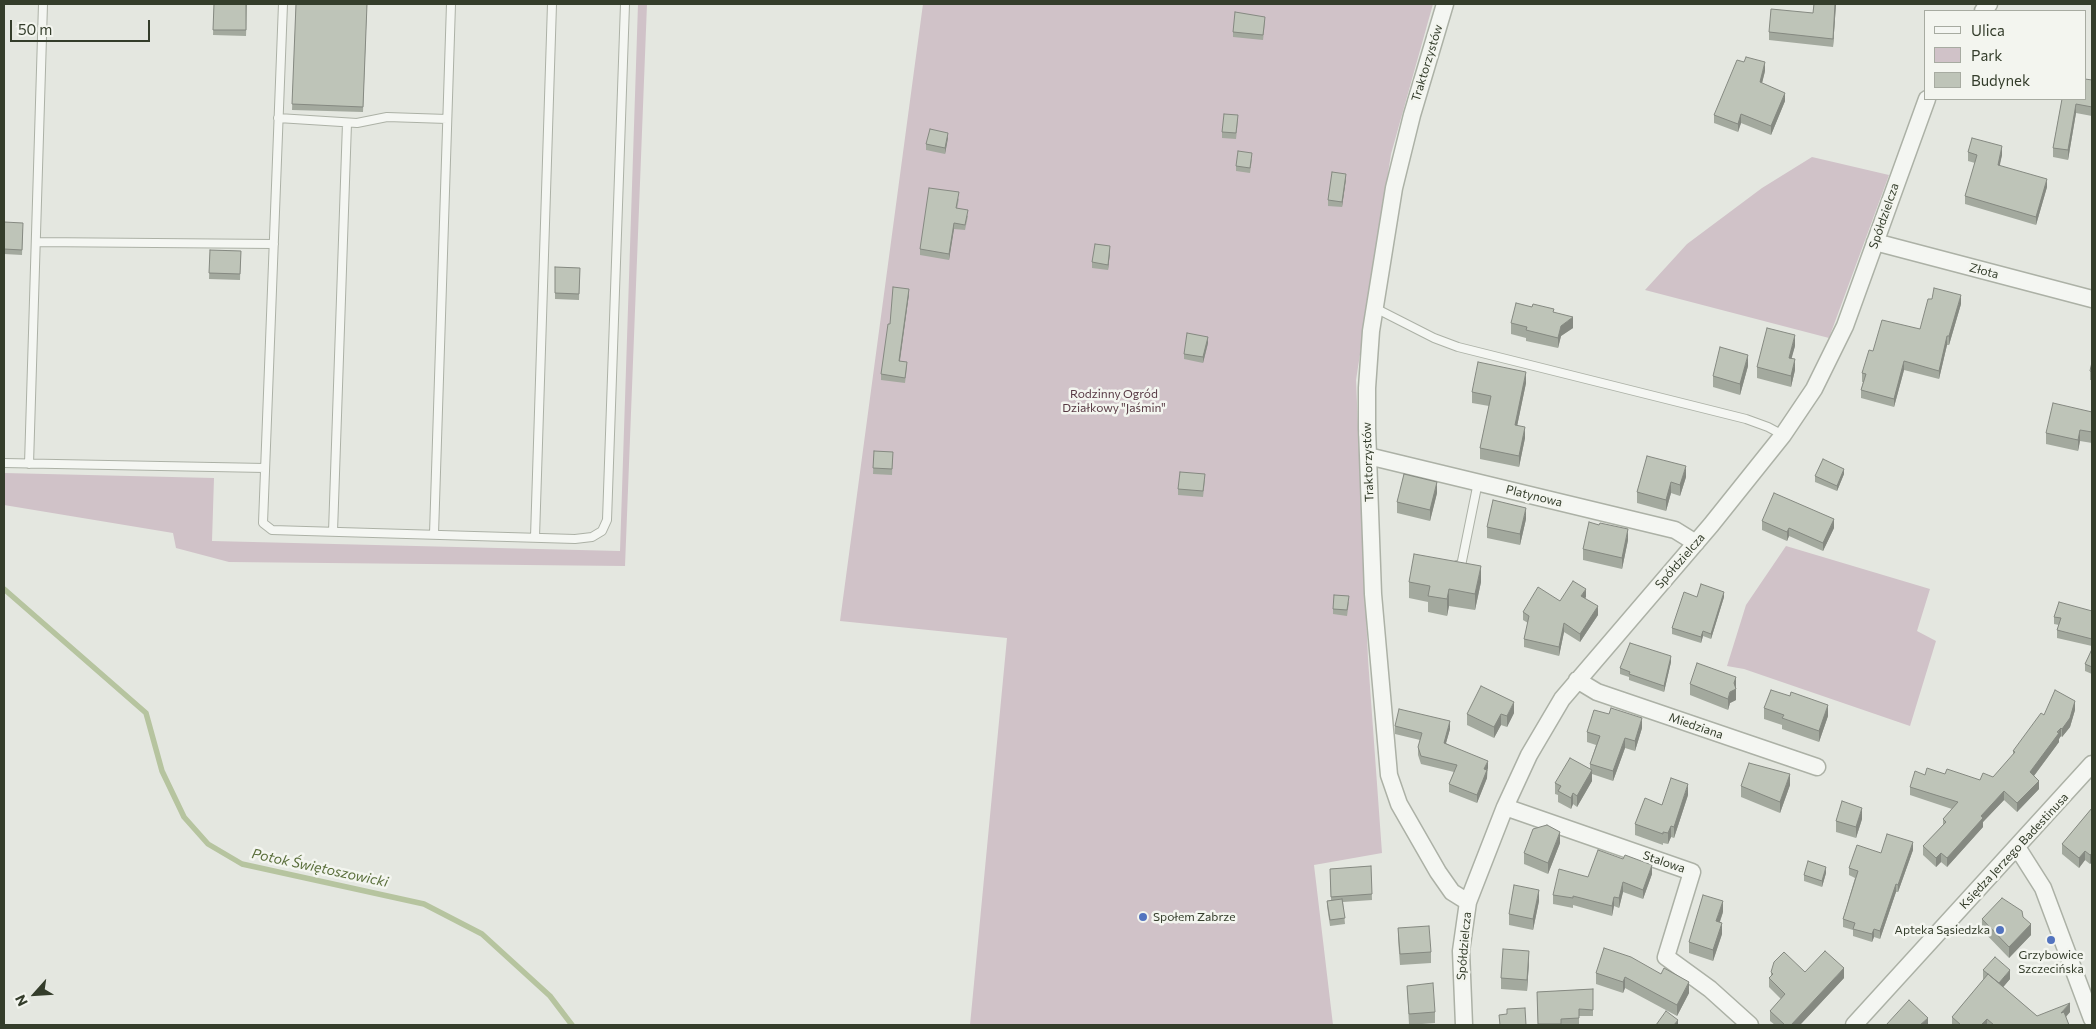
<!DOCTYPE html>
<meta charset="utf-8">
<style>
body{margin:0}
#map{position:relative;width:2096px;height:1029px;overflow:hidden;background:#e4e7e0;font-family:Commissioner,sans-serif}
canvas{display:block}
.frame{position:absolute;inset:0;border:5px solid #343d2b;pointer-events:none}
.legend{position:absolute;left:1924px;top:10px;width:162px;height:90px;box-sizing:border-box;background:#f3f5ef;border:1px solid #a7aba1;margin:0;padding:6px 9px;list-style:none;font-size:15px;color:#343d2b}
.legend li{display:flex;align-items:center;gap:10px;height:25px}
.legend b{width:25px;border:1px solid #a7aba1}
.north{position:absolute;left:10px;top:969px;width:50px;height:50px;-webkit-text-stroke:4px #f3f5ef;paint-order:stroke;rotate:244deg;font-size:14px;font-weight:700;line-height:20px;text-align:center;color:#343d2b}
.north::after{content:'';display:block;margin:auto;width:18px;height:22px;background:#343d2b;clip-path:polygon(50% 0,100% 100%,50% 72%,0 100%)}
.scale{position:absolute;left:10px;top:20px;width:140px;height:22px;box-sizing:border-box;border:2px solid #343d2b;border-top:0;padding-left:6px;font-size:15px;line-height:18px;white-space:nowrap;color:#343d2b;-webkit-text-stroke:4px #f3f5ef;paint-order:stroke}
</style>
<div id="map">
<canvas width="2096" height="1029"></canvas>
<div class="frame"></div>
<ul class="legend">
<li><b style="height:6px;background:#f4f6f2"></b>Ulica</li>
<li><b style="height:14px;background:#d0c2c8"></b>Park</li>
<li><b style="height:14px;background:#bec4b8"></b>Budynek</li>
</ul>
<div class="north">N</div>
<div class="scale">50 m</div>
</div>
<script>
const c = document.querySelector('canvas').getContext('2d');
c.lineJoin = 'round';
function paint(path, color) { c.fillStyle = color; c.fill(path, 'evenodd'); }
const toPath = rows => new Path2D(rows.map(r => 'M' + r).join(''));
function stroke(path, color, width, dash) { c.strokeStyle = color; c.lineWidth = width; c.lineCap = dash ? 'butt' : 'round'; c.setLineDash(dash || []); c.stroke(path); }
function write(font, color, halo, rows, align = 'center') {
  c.font = font + ' Commissioner,sans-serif'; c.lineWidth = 5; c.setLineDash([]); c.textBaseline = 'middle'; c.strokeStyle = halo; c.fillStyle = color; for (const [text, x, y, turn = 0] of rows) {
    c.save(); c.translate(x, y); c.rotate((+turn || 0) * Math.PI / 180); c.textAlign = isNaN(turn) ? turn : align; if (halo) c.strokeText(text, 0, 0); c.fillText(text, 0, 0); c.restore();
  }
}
paint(toPath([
 [638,4,647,4,625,566,229,562,176,548,173,533,4,505,4,473,214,478,212,541,620,551],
 [923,4,1433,4,1391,154,1356,380,1368,659,1382,853,1314,865,1333,1025,970,1025,1007,638,840,621],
 [1812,157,1889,175,1829,338,1645,290,1687,244,1762,188],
 [1786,546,1930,589,1917,631,1936,641,1910,726,1744,669,1727,666,1746,605]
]), '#d0c2c8');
stroke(toPath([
 [4,589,146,713,162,771,184,817,208,844,242,864,424,904,482,934,550,996,572,1025]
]), '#b6c49f', 5.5);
const service = toPath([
 [283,4,263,523,272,530,575,539,592,537,602,531,607,520,625,4],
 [278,118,357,123,387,117,447,119],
 [36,242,274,244],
 [1375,308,1434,338,1458,347,1746,419,1768,427,1783,435],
 [4,463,265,468],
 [29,464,43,4],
 [333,532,347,123],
 [434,534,451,4],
 [535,537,552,4],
 [1457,565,1461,566,1478,482]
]);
const minor = toPath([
 [1445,4,1412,115,1394,188,1371,331,1367,388,1367,428,1373,594,1389,775,1399,804,1438,872,1452,892,1468,902],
 [1983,11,1989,4],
 [1875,242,2092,299],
 [1368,456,1675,530,1696,543],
 [1577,680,1597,692,1817,767],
 [1505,807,1692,872,1666,957,1710,989,1750,1025],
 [2017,847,2043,888,2092,1019],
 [1464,1025,1461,951,1468,902,1505,807,1529,755,1562,699,1711,525,1783,435,1814,389,1845,326,1927,99],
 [1854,1025,2092,764]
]);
stroke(service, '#acb1a6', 10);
stroke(minor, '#acb1a6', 19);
stroke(service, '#f4f6f2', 8);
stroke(minor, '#f4f6f2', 16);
paint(toPath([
 [214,4,247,4,246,36,213,35],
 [296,4,367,4,363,112,292,110],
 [1814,4,1836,4,1833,47,1769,40,1769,32,1813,13],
 [1265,22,1263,40,1233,37,1233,32],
 [1765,71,1762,83,1785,101,1771,135,1741,123,1738,132,1714,123,1714,115],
 [2092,80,2092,116,2076,113,2068,160,2053,157,2053,148,2062,99],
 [1238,120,1236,139,1222,138,1222,132],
 [948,138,945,154,926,150,926,144],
 [1968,152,2002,155,1999,166,2047,187,2036,225,1965,204,1965,196,1975,163,1968,161],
 [1252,159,1250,173,1236,171,1236,166],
 [1346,179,1342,207,1328,206,1328,200],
 [959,198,957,209,968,216,965,230,954,229,949,260,920,255,920,249],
 [4,222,23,229,22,255,4,254],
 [210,250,241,251,240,280,209,279],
 [1110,252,1108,270,1092,268,1092,262],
 [555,267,580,268,579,300,555,299],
 [909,294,900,361,907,367,905,383,881,380,881,374,890,324],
 [1961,304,1949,345,1947,345,1939,379,1904,370,1894,407,1861,398,1861,390,1863,382,1862,382,1862,373,1873,351,1920,329],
 [1554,312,1573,328,1561,336,1558,348,1526,341,1526,338,1511,334,1511,323],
 [1208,343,1203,363,1184,359,1184,354],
 [1795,346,1791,358,1795,370,1791,387,1757,378,1757,367],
 [2092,362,2092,380,2090,380,2090,371],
 [1748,366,1740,395,1713,387,1713,376],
 [1526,383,1517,426,1525,438,1519,467,1480,459,1480,448,1489,406,1472,403,1472,392],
 [2092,412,2092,443,2080,441,2078,451,2046,444,2046,433],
 [874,451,893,452,892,475,873,474],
 [1844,474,1837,491,1815,482,1815,476],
 [1686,477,1680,496,1671,493,1666,511,1637,503,1637,492],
 [1205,480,1203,497,1178,495,1178,489],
 [1437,493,1430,521,1397,513,1397,502],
 [1526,519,1520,545,1487,538,1487,527],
 [1762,521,1834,528,1823,551,1789,536,1787,541,1762,530],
 [1628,540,1622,569,1583,560,1583,549],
 [1409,582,1481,582,1475,610,1449,606,1447,616,1428,612,1428,602,1409,598],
 [1586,597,1585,598,1598,615,1580,642,1564,632,1559,656,1524,647,1524,639,1528,623,1523,620,1523,612,1560,601],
 [1697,597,1724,597,1711,639,1703,636,1701,643,1672,634,1672,628],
 [1349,602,1347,616,1333,614,1333,609],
 [2092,611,2092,646,2057,638,2057,630,2059,625,2054,624,2054,617],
 [2092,649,2092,674,2085,671,2085,664],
 [1671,662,1664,692,1629,680,1629,677,1620,674,1620,668],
 [1690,684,1736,687,1736,700,1730,703,1728,710,1690,695],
 [1764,708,1828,716,1819,742,1782,729,1782,725,1764,719],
 [2075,710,2070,727,2062,737,2061,736,2059,739,2059,742,2034,776,2039,789,2017,812,2004,800,1983,822,1983,827,1947,867,1941,862,1936,867,1923,855,1923,846,1943,825,1943,819,1952,809,1910,795,1910,787,1925,775,1945,774,1980,780,1993,777,2013,755,2013,751,2044,715],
 [1514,713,1507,727,1501,725,1494,738,1467,725,1467,714],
 [1395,726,1450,729,1446,743,1488,768,1487,778,1477,803,1449,792,1449,784,1454,772,1421,764,1418,755,1418,747,1420,740,1395,734],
 [1642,728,1635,751,1625,748,1613,781,1592,774,1592,781,1577,807,1573,804,1571,809,1558,802,1558,795,1555,794,1555,783,1590,769,1590,764,1596,745,1587,742,1587,732],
 [1790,785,1780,813,1741,797,1741,786],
 [1688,795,1674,838,1671,837,1668,844,1663,843,1663,845,1635,835,1635,824,1662,805],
 [2092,808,2092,862,2090,864,2085,860,2079,868,2062,854,2062,844],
 [1862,819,1856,838,1836,832,1836,821],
 [1560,843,1548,874,1524,864,1524,853],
 [1913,850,1898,892,1896,892,1880,939,1874,937,1872,942,1853,936,1853,930,1843,927,1843,919,1855,878,1849,875,1849,868,1881,853],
 [1371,866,1372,900,1343,902,1345,924,1330,926,1327,906,1327,901,1331,900,1330,869],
 [1826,873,1822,887,1804,881,1804,875],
 [1652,874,1643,899,1623,892,1619,908,1614,906,1612,916,1573,905,1573,908,1553,904,1553,895,1588,877],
 [1539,901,1533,930,1509,925,1509,914],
 [1723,912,1720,922,1722,934,1713,961,1689,953,1689,942],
 [2023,917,2031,935,2009,958,1982,930,1982,919],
 [1398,928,1431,952,1431,963,1400,965,1398,939],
 [1529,962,1527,991,1501,989,1501,978],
 [1983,970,2010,979,2003,987,2037,1016,2070,1012,2066,1017,2069,1025,1952,1025,1952,1017,1984,979,1983,979],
 [1771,972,1805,972,1844,978,1800,1025,1775,1025,1770,1021,1770,1011,1781,999,1769,987,1769,978,1771,976],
 [1596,973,1661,974,1689,993,1677,1016,1625,988,1623,993,1596,984],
 [1407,986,1435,1012,1435,1023,1409,1025],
 [1593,989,1593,1016,1579,1016,1579,1025,1538,1025,1537,992]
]), '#a3a99e');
paint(toPath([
 [1835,4,1836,4,1833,47,1833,39],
 [1765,62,1765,71,1760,91,1760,82],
 [1785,93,1785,101,1771,135,1771,126],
 [2076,104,2076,113,2068,160,2068,150],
 [1741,114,1741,123,1738,132,1738,124],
 [948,133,948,138,945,154,945,148],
 [2002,146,2002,155,1998,174,1998,165],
 [1346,174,1346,179,1342,207,1342,202],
 [2047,179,2047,187,2036,225,2036,217],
 [954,223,954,229,949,260,949,254],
 [1110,246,1110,252,1108,270,1108,265],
 [909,289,909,294,899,366,899,361],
 [1961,295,1961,304,1949,345,1949,336],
 [1573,317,1573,328,1561,336,1558,348,1558,338,1561,326],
 [1795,335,1795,346,1789,368,1789,358],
 [1947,336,1947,345,1939,379,1939,371],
 [1208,337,1208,343,1203,363,1203,357],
 [1748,355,1748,366,1740,395,1740,384],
 [1795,359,1795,370,1791,387,1791,376],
 [1904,361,1904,370,1894,407,1894,399],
 [1526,372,1526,383,1515,436,1515,425],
 [1525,427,1525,438,1519,467,1519,456],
 [2080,430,2080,441,2078,451,2078,440],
 [1686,466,1686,477,1680,496,1680,485],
 [1844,469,1844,474,1837,491,1837,486],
 [1437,482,1437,493,1430,521,1430,510],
 [1671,482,1671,493,1666,511,1666,500],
 [1526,508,1526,519,1520,545,1520,534],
 [1834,519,1834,528,1823,551,1823,543],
 [1789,528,1789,536,1787,541,1787,532],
 [1628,529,1628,540,1622,569,1622,558],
 [1481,566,1481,582,1475,610,1475,594],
 [1449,589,1449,606,1447,616,1447,599],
 [1586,589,1586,597,1581,604,1581,596],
 [1724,592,1724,597,1711,639,1711,634],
 [1598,606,1598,615,1580,642,1580,634],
 [1564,623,1564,632,1559,656,1559,647],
 [1703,631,1703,636,1701,643,1701,637],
 [1671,656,1671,662,1664,692,1664,686],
 [1736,677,1736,700,1730,703,1728,710,1728,699],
 [2075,701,2075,710,2070,727,2062,737,2062,729],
 [1514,702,1514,713,1507,727,1507,716],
 [1828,705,1828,716,1819,742,1819,731],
 [1501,714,1501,725,1494,738,1494,727],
 [1642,718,1642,728,1635,751,1635,741],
 [1450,721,1450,729,1444,750,1444,743],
 [2061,728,2061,736,2059,739,2059,742,2030,781,2030,772],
 [1625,738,1625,748,1613,781,1613,771],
 [1488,761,1488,768,1484,777,1484,769],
 [1487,770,1487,778,1477,803,1477,795],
 [1592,770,1592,781,1577,807,1577,796],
 [1790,774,1790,785,1780,813,1780,802],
 [2039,781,2039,789,2017,812,2017,803],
 [1688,784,1688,795,1674,838,1674,827],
 [2004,791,2004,800,1983,822,1983,827,1947,867,1947,858,1981,816],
 [1573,793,1573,804,1571,809,1571,798],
 [1862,808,1862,819,1856,838,1856,827],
 [1671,826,1671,837,1668,844,1668,833],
 [1560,832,1560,843,1548,874,1548,863],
 [1913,842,1913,850,1898,892,1898,885],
 [2085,851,2085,860,2079,868,2079,858],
 [1941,853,1941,862,1936,867,1936,858],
 [2092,853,2092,862,2090,864,2090,855],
 [1652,865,1652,874,1643,899,1643,890],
 [1826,867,1826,873,1822,887,1822,881],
 [1623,882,1623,892,1619,908,1619,898],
 [1896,884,1896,892,1880,939,1880,931],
 [1539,890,1539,901,1533,930,1533,919],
 [1614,897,1614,906,1612,916,1612,906],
 [1723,901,1723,912,1716,932,1716,921],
 [1722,923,1722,934,1713,961,1713,950],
 [2031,924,2031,935,2009,958,2009,947],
 [1874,929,1874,937,1872,942,1872,934],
 [1529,951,1529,962,1527,991,1527,980],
 [1844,968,1844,978,1800,1025,1791,1025],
 [2010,970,2010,979,1999,992,1999,983],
 [1625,977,1625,988,1623,993,1623,982],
 [1689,982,1689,993,1677,1016,1677,1005],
 [2070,1003,2070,1012,2061,1022,2061,1013],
 [1928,1018,1928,1025,1920,1025],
 [1987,1019,1987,1025,1981,1025],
 [1678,1020,1678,1025,1674,1025]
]), '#858981');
const building = toPath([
 [214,4,246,4,246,30,213,30,214,4],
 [296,4,367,4,363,107,292,104,296,4],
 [1814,4,1835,4,1833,39,1769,32,1771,9,1813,13,1814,4],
 [1235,12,1265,17,1263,35,1233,32,1235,12],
 [1746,57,1765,62,1760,82,1785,93,1771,126,1741,114,1738,124,1714,115,1737,60,1744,62,1746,57],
 [2085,79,2092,80,2092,107,2076,104,2068,150,2053,148,2062,99,2085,99,2085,79],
 [1224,114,1238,115,1236,133,1222,132,1224,114],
 [930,129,948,133,945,148,926,144,930,129],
 [1972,138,2002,146,1998,165,2047,179,2036,217,1965,196,1977,155,1968,152,1972,138],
 [1238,151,1252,153,1250,168,1236,166,1238,151],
 [1332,172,1346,174,1342,202,1328,200,1332,172],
 [929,188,959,192,956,208,968,210,965,225,954,223,949,254,920,249,929,188],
 [4,222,23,223,22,250,4,249,4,222],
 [1095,244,1110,246,1108,265,1092,262,1095,244],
 [210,250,241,251,240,274,209,273,210,250],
 [555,267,580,268,579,294,555,293,555,267],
 [893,287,909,289,899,361,907,362,905,378,881,374,888,324,890,324,893,287],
 [1934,288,1961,295,1949,336,1947,336,1939,371,1904,361,1894,399,1861,390,1866,374,1862,373,1869,350,1873,351,1882,320,1920,329,1928,299,1932,299,1934,288],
 [1516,303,1532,307,1533,304,1554,309,1553,312,1573,317,1561,326,1558,338,1526,330,1527,327,1511,323,1516,303],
 [1767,328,1795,335,1789,358,1795,359,1791,376,1757,367,1767,328],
 [1187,333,1208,337,1203,357,1184,354,1187,333],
 [1720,347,1748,355,1740,384,1713,376,1720,347],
 [1478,362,1526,372,1515,425,1525,427,1519,456,1480,448,1491,396,1472,392,1478,362],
 [2092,362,2092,372,2090,371,2092,362],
 [2053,403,2092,412,2092,432,2080,430,2078,440,2046,433,2053,403],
 [874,451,893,452,892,469,873,468,874,451],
 [1647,456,1686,466,1680,485,1671,482,1666,500,1637,492,1647,456],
 [1823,459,1844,469,1837,486,1815,476,1823,459],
 [1180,472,1205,474,1203,491,1178,489,1180,472],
 [1404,474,1437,482,1430,510,1397,502,1404,474],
 [1774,493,1834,519,1823,543,1789,528,1787,532,1762,521,1774,493],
 [1493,500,1526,508,1520,534,1487,527,1493,500],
 [1589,522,1599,525,1600,523,1628,529,1622,558,1583,549,1589,522],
 [1414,554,1481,566,1475,594,1449,589,1447,599,1428,596,1430,586,1409,582,1414,554],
 [1573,581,1586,589,1581,596,1598,606,1580,634,1564,623,1559,647,1524,639,1529,616,1523,612,1538,587,1560,601,1573,581],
 [1701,584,1724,592,1711,634,1703,631,1701,637,1672,628,1684,592,1697,597,1701,584],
 [1334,595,1349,596,1347,610,1333,609,1334,595],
 [2059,602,2092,611,2092,639,2057,630,2061,618,2054,617,2059,602],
 [1630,643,1671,656,1664,686,1629,674,1630,672,1620,668,1630,643],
 [2092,649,2092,667,2085,664,2092,649],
 [1697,663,1736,677,1734,683,1736,689,1730,692,1728,699,1690,684,1697,663],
 [1481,686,1514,702,1507,716,1501,714,1494,727,1467,714,1481,686],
 [1771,690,1790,696,1791,692,1828,705,1819,731,1782,718,1784,715,1764,708,1771,690],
 [2055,690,2075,701,2070,718,2062,729,2061,728,2057,732,2059,733,2030,772,2039,781,2017,803,2004,791,1981,816,1983,818,1947,858,1941,853,1936,858,1923,846,1946,822,1943,819,1958,802,1910,787,1915,771,1925,775,1927,768,1945,774,1947,769,1980,780,1983,773,1993,777,2015,752,2013,751,2041,713,2044,715,2055,690],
 [1611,708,1642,718,1635,741,1625,738,1613,771,1590,764,1600,736,1587,732,1594,710,1609,714,1611,708],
 [1399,709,1450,721,1444,743,1488,761,1484,769,1487,770,1477,795,1449,784,1457,765,1421,756,1418,747,1422,733,1395,726,1399,709],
 [1570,758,1592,770,1577,796,1573,793,1571,798,1558,791,1561,786,1555,783,1570,758],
 [1749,763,1790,774,1780,802,1741,786,1749,763],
 [1671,778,1688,784,1674,827,1671,826,1668,833,1663,832,1663,834,1635,824,1645,798,1662,805,1671,778],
 [1842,801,1862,808,1856,827,1836,821,1842,801],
 [2092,808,2092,853,2090,855,2085,851,2079,858,2062,844,2092,808],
 [1547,825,1560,832,1548,863,1524,853,1533,829,1547,825],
 [1887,834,1913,842,1898,885,1896,884,1880,931,1874,929,1872,934,1853,929,1855,923,1843,919,1858,871,1849,868,1857,845,1881,853,1887,834],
 [1598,850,1623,859,1625,855,1652,865,1643,890,1623,882,1619,898,1614,897,1612,906,1573,896,1573,898,1553,895,1559,869,1588,877,1598,850],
 [1808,861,1826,867,1822,881,1804,875,1808,861],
 [1371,866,1372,894,1331,897,1330,869,1371,866],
 [1514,885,1539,890,1533,919,1509,914,1514,885],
 [1703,895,1723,901,1716,921,1722,923,1713,950,1689,942,1703,895],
 [2002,898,2022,911,2023,917,2031,924,2009,947,1982,919,2002,898],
 [1342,899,1345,918,1330,920,1327,901,1342,899],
 [1429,926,1431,952,1400,954,1398,928,1429,926],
 [1604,948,1631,957,1661,974,1664,968,1689,982,1677,1005,1625,977,1623,982,1596,973,1604,948],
 [1503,949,1529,951,1527,980,1501,978,1503,949],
 [1825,951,1844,968,1791,1025,1785,1025,1770,1011,1785,994,1769,978,1773,974,1771,972,1774,962,1784,952,1805,972,1825,951],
 [1995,957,2010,970,1999,983,1983,970,1995,957],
 [1988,974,2037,1016,2070,1003,2061,1013,2064,1012,2069,1025,1994,1025,1987,1019,1981,1025,1961,1025,1952,1017,1988,974],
 [1433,983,1435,1012,1409,1014,1407,986,1433,983],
 [1593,989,1593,1010,1579,1009,1579,1018,1561,1019,1561,1024,1538,1024,1537,992,1593,989],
 [1909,1000,1928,1018,1920,1025,1886,1025,1909,1000],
 [1525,1008,1526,1025,1500,1025,1499,1015,1507,1014,1507,1009,1525,1008],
 [1666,1011,1678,1020,1674,1025,1656,1025,1666,1011]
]);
paint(building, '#bec4b8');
stroke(building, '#858981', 1);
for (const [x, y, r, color] of [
 [1143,917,5,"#5273bf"],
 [2000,930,5,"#5273bf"],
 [2051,940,5,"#5273bf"]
]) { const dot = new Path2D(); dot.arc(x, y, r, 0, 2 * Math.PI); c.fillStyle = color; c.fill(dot); stroke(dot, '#f3f5ef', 2); }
write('12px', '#343d2b', '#f3f5ef', [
 ["Traktorzystów",1427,63,-73],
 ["Spółdzielcza",1884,216,-71],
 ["Złota",1984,271,15],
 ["Traktorzystów",1368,462,-92],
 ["Platynowa",1534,496,14],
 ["Spółdzielcza",1680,561,-49],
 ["Miedziana",1696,726,19],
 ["Księdza Jerzego Badestinusa",2014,851,-47],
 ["Stalowa",1664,862,19],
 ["Spółdzielcza",1464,946,-85]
]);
write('12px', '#573943', '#f3f5ef', [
 ["Rodzinny Ogród",1114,394],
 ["Działkowy \"Jaśmin\"",1114,408]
]);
write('12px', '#343d2b', '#f3f5ef', [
 ["Społem Zabrze",1153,917],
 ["Apteka Sąsiedzka",1990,930,"right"],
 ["Grzybowice",2051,955,"center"],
 ["Szczecińska",2051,969,"center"]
], 'left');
write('italic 14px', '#586d39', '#f3f5ef', [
 ["Potok Świętoszowicki",320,868,12]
]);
</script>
